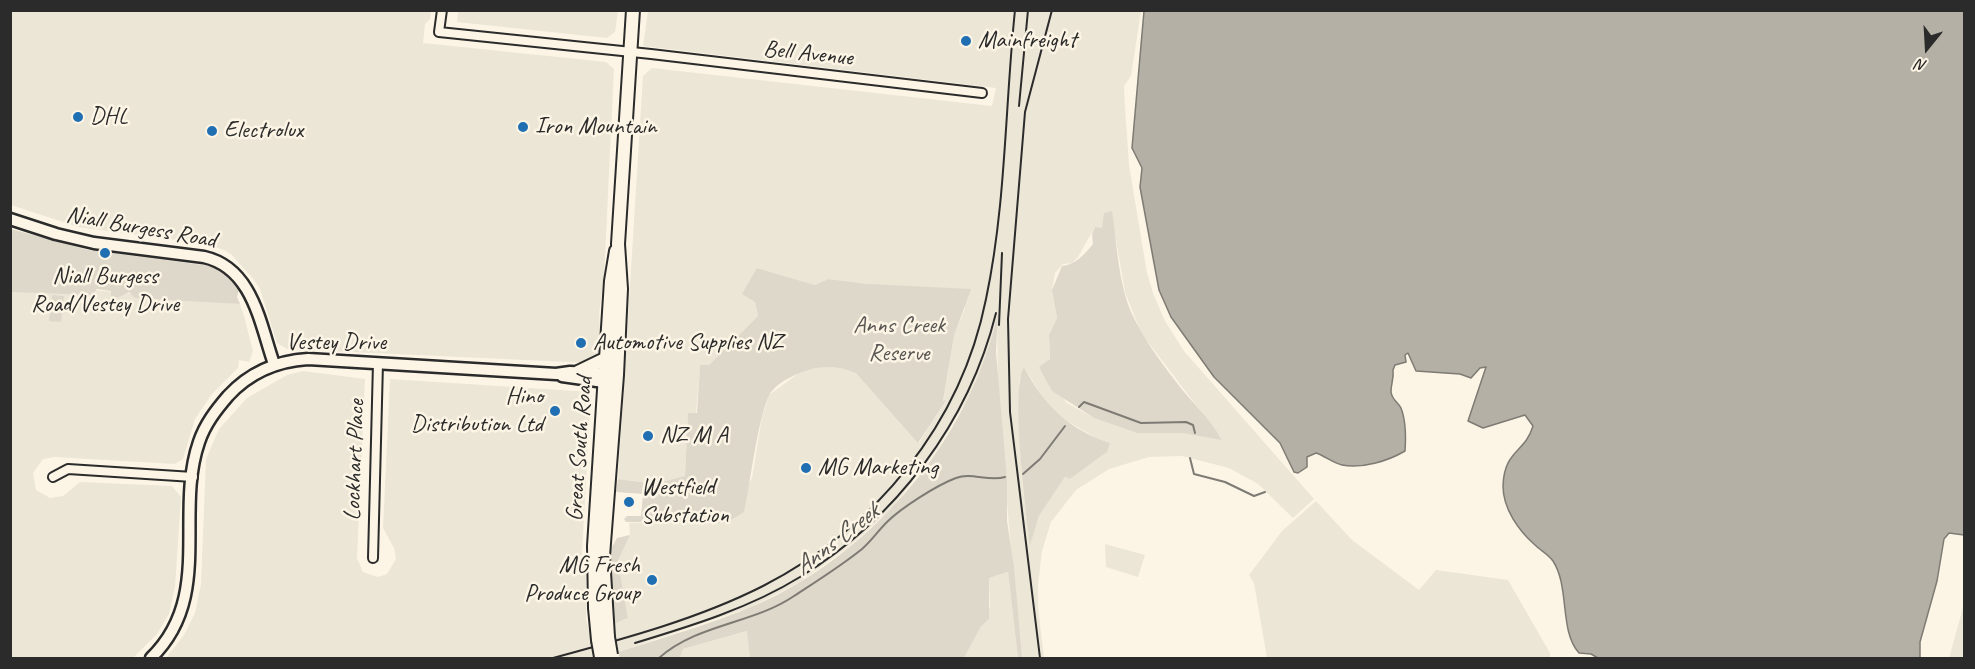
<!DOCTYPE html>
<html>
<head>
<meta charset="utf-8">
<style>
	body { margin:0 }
	#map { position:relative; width:1975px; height:669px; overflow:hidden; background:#fcf5e5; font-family:Caveat,sans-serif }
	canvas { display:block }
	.frame { position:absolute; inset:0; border:12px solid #2b2b2b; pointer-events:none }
	.north { position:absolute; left:1897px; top:18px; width:60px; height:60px; -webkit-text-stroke:4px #fcf5e5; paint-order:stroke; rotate:198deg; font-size:16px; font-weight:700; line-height:24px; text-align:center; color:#2b2b2b }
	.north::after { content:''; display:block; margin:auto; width:21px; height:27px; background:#2b2b2b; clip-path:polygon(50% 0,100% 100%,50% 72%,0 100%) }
</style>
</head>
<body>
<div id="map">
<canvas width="1975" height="669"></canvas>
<div class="frame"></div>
<div class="north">N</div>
</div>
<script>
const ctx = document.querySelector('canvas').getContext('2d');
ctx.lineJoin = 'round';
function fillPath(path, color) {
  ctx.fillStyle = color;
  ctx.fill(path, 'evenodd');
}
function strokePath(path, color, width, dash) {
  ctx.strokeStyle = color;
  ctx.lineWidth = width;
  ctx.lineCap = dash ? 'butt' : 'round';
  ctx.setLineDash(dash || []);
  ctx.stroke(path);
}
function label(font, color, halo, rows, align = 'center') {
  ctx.font = font + ' Caveat,sans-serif';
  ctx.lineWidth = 5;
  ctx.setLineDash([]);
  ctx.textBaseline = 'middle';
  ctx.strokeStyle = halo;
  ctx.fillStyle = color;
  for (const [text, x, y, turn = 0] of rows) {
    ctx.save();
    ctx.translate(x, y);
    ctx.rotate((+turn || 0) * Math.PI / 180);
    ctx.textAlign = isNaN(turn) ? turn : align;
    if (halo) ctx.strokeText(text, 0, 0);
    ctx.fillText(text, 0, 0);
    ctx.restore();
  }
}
const built = new Path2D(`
	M10 11H431L430 19 425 24 423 43 606 62 614 69 604 277 599 314 601 349 597 358 589 363 287 349 277 343 260 289 254 280 232 255 224 250 206 244 78 227 11 205Z
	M458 11V10L618 11 615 32 607 38 457 22Z
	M648 11H1141L1131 76 1124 86 1125 106 1129 165 1147 273 1153 293 1165 321 1184 351 1314 499 1293 518 1258 484 1229 468 1182 456 1149 457 1109 469 1076 490 1051 522 1042 551 1038 585V607L1044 658H1020L998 393 997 318 987 354 968 398 937 450 893 507 851 545 800 582 751 607 618 652 614 624 628 618 618 561 630 535 629 523H725L752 478 762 417 769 395 799 373 823 366 848 369 857 373 919 443 943 402 954 336 965 308 869 284 828 279 815 285 757 268 755 302 758 316 709 365 700 366 696 414H688L685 477 655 484 618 479 643 76 652 68 992 106 996 88 643 46ZM1095 227 1102 229 1116 240 1125 292 1141 333 1222 439 1182 433H1137L1094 418 1067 403 1039 367 1050 360 1049 335 1057 318 1052 290 1055 273 1063 264 1072 263 1078 257ZM1024 367 1046 403 1062 418 1098 439 1107 452 1070 479 1065 477 1039 516 1030 543 1022 482 1019 422V381Z
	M10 282 240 304 244 316 253 351 249 362 239 360 238 368 212 394 195 419 183 459 175 464 54 457 43 459 33 473 36 490 50 498 63 496 80 482 172 486 181 497 175 587 169 614 157 634 133 658H11Z
	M303 371 365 379 357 558 363 572 378 577 387 574 396 559 394 548 383 528 390 379 591 392 582 553 586 570V618L595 658H166L184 635 195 613 201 584 206 459 219 429 247 398 287 375Z
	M1316 501 1352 540 1419 590 1436 570 1508 580 1550 653V658H1267L1254 583 1249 575 1282 531Z
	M1105 544 1145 555 1138 577 1106 567Z
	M1008 572 1018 658H964L990 607 989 578Z
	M1964 604V658H1949Z
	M748 631 750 658H680L683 649Z`);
const green = new Path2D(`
	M1112 211C1117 244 1118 282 1132 314 1143 338 1160 361 1177 383 1191 402 1210 418 1222 440L1182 433H1137L1094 418 1052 391 1039 367 1050 359 1049 335 1057 318 1052 290 1062 266C1075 265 1085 254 1093 244L1092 234 1095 227 1102 228 1104 213Z
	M11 229 88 250 211 266 224 273 239 289 237 297 240 304 135 298 129 292 117 298 111 296V291L97 289 92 295 11 292Z
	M757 268 815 285 828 279 869 284 971 289 954 336 943 401 946 400 918 443 856 373C842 367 827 365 812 369 798 373 781 380 772 391 759 406 750 488 744 512L726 523 626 522 624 519 627 516H641L643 494 616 492 618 479 655 484 685 476 688 413H697L700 365H709L758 316 755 302 742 294Z
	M52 295 64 296 61 322 49 321Z
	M998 313 996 352 1007 480V521L1014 567 1022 658H1018L1008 572 989 578V619L981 626 964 658H750L747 631 683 649 680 658H620L618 652C671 635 727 620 777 595 885 539 971 432 998 313Z
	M1024 367C1043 404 1069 430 1110 443L1107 452 1070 479 1065 477 1039 516 1030 545C1026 514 1010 389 1024 367Z
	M630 535 618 561 628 618 614 624 609 564 610 550 617 538Z`);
const water = new Path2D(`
	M1144 11H1964V535L1949 533 1944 539 1937 581 1920 642V658H1598L1591 654 1579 653C1559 631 1570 587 1553 561 1549 555 1540 550 1535 545 1519 531 1503 509 1503 486 1504 450 1525 453 1533 426L1525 415 1483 428 1468 421 1486 367 1480 368 1471 378 1460 374 1416 371 1408 353 1405 355 1406 362 1395 365 1393 370C1394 379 1391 383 1391 392 1392 400 1398 402 1401 408 1406 421 1406 437 1405 451 1388 461 1362 469 1342 465 1333 463 1325 456 1316 453L1307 457V467L1298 473 1294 472 1280 443 1214 377 1171 317 1159 290 1140 187 1142 168 1132 148Z`);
const stream = new Path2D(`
	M1079 407 1084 402 1141 423 1186 422 1193 425 1195 433
	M1190 458 1194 474 1225 482 1254 496 1265 492
	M1023 474 1040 459 1065 426
	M659 658C697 624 753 624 794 596 817 581 841 566 862 549 871 541 878 531 887 522 901 508 937 485 956 478 971 472 989 482 1005 477`);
const street = new Path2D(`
	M442 10 439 32 651 54 982 93
	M53 477 68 469 193 477
	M373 558 378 363`);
const secondary = new Path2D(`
	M10 219 56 234 94 243 204 257C253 268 260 324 274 364
	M562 376 611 383
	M151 658C214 597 174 514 199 442 205 424 216 410 228 396 250 372 276 361 308 359L556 374 570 372 612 374`);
const primary = new Path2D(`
	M578 372 607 358
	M608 637 603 556 617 375 621 289 618 244 633 10
	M598 640 595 608 594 546 611 281 616 251`);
const rail = new Path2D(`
	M1019 106 1028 10
	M999 325 1002 253
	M635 643C691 626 750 608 800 577 896 519 969 422 996 313
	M553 658C623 639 698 619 763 586 876 528 961 424 986 299 1006 205 1005 106 1015 10
	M1040 658 1010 412 1008 319 1025 112 1052 10`);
const primaryBridge = new Path2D(`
	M608 637 611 655
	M598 640 601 657`);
const markers = [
	[966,41,6,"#1f6fb2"],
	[78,117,6,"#1f6fb2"],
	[523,127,6,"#1f6fb2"],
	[212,131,6,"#1f6fb2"],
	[105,253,6,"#1f6fb2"],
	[581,343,6,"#1f6fb2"],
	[555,411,6,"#1f6fb2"],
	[648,436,6,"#1f6fb2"],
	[806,468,6,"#1f6fb2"],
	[629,502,6,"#1f6fb2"],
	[652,580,6,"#1f6fb2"]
];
const poiNames = [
	["Mainfreight",978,41],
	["DHL",90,117],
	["Iron Mountain",535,127],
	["Electrolux",224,131],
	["Niall Burgess",105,277,"center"],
	["Road/Vestey Drive",105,305,"center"],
	["Automotive Supplies NZ",593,343],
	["Hino",543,397,"right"],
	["Distribution Ltd",543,425,"right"],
	["NZ M A",660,436],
	["MG Marketing",818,468],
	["Westfield",641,488],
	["Substation",641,516],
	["MG Fresh",640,566,"right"],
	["Produce Group",640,594,"right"]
];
const streetNames = [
	["Bell Avenue",808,54,6],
	["Niall Burgess Road",141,228,10],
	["Vestey Drive",336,343],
	["Great South Road",580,449,-86],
	["Lockhart Place",355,460,-88]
];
const parkNames = [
	["Anns Creek",899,326],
	["Reserve",899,354]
];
const waterNames = [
	["Anns Creek",837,540,-38]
];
fillPath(built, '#ece6d7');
fillPath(green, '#ded8ca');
fillPath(water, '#b4b0a5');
strokePath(water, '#7d7b74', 1.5);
strokePath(stream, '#7d7b74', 2);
strokePath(street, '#2b2b2b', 12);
strokePath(secondary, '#2b2b2b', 15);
strokePath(primary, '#2b2b2b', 16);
strokePath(street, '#fcf5e5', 8);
strokePath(secondary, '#fcf5e5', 10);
strokePath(primary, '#fcf5e5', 12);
strokePath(rail, '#2b2b2b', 2);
strokePath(primaryBridge, '#2b2b2b', 16, []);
strokePath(primaryBridge, '#fcf5e5', 12);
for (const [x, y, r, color] of markers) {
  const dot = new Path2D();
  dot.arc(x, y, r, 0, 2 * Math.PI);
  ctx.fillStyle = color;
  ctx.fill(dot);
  strokePath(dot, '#fcf5e5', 2);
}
label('24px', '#2b2b2b', '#fcf5e5', poiNames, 'left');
label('24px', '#2b2b2b', '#fcf5e5', streetNames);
label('24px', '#585653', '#fcf5e5', parkNames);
label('italic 26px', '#545350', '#fcf5e5', waterNames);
</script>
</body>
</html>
